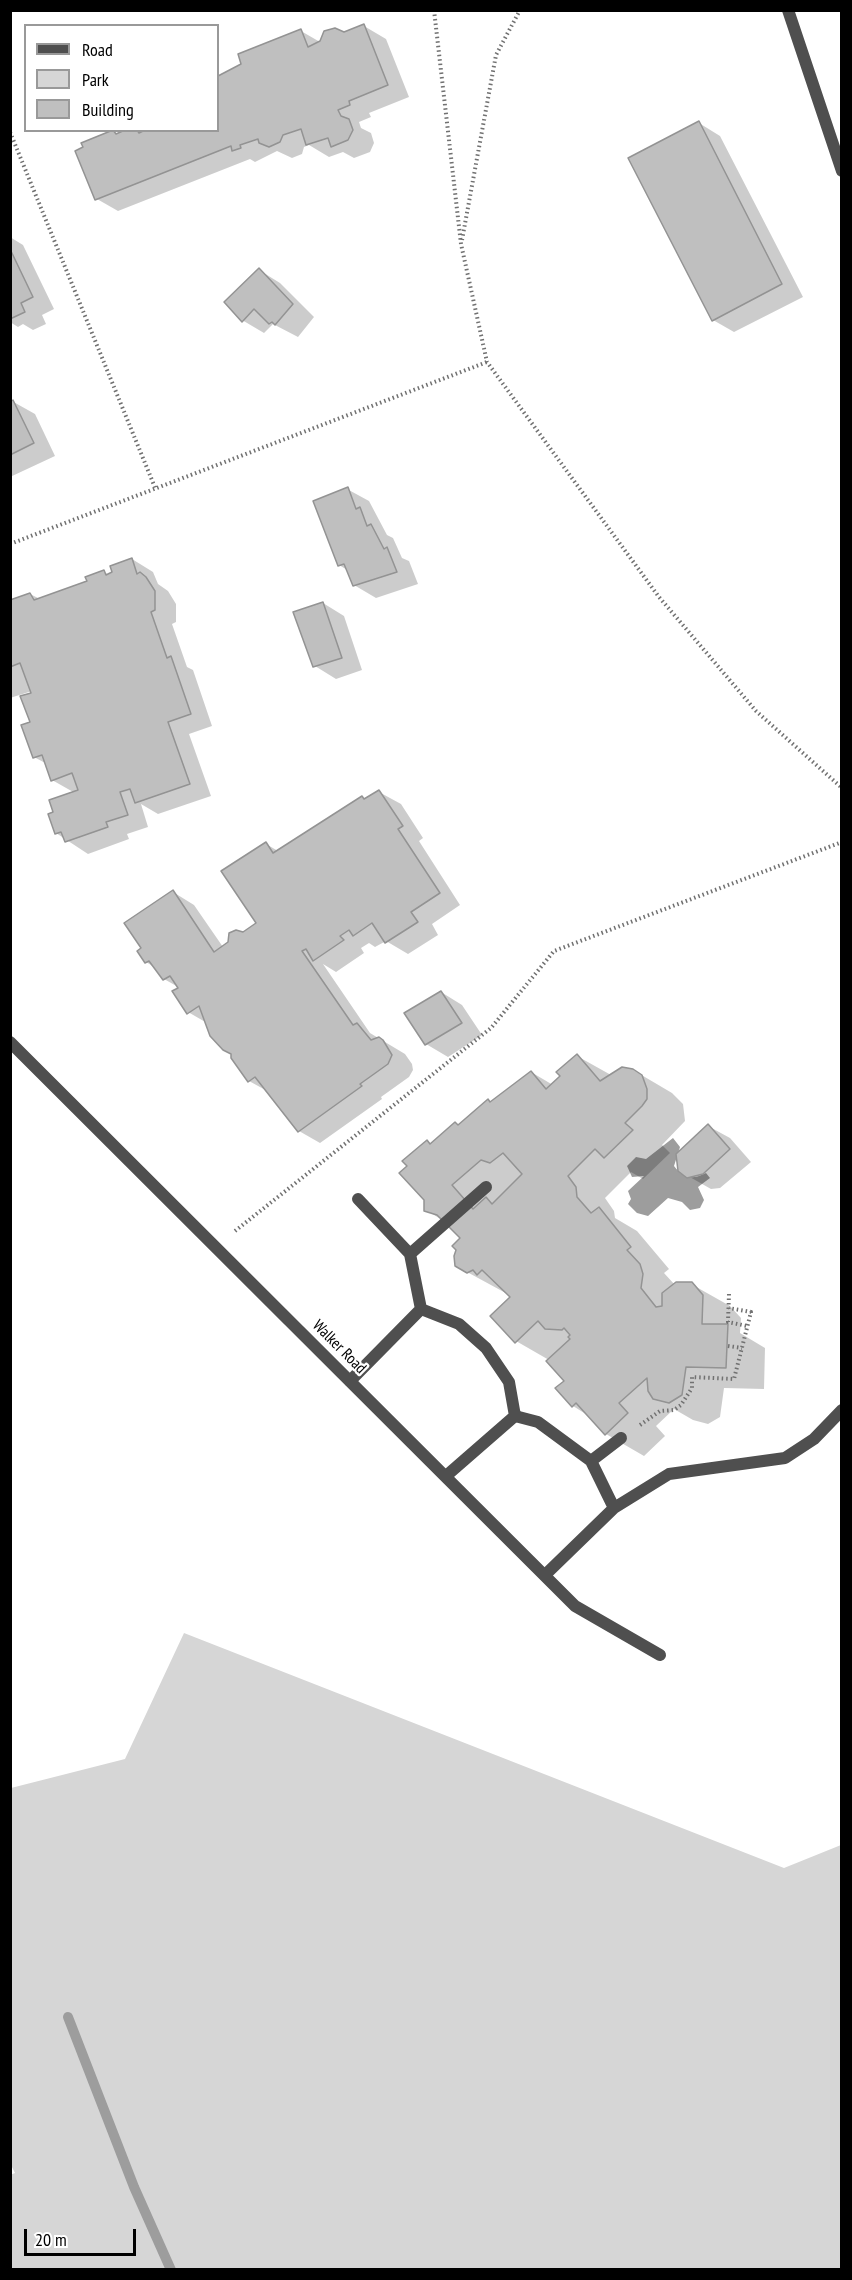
<!DOCTYPE html>
<html>
<head>
<meta charset="utf-8">
<style>
	body { margin:0 }
	#map { position:relative; width:852px; height:2280px; overflow:hidden; background:#fff; font-family:"PT Sans Narrow",sans-serif }
	canvas { display:block }
	.frame { position:absolute; inset:0; border:12px solid #000; pointer-events:none }
	.legend { position:absolute; left:24px; top:24px; width:195px; height:108px; box-sizing:border-box; background:#fff; border:2px solid #999; margin:0; padding:8px 10px; list-style:none; font-size:18px; color:#000 }
	.legend li { display:flex; align-items:center; gap:12px; height:30px }
	.legend b { width:30px; border:2px solid #999 }
	.scale { position:absolute; left:24px; top:2229px; width:112px; height:27px; box-sizing:border-box; border:3px solid #000; border-top:0; padding-left:8px; font-size:18px; line-height:21px; white-space:nowrap; color:#000; -webkit-text-stroke:4px #fff; paint-order:stroke }
</style>
</head>
<body>
<div id="map">
<canvas width="852" height="2280"></canvas>
<div class="frame"></div>
<ul class="legend">
<li><b style="height:8px;background:#4f4f4f"></b>Road</li>
<li><b style="height:16px;background:#d6d6d6"></b>Park</li>
<li><b style="height:16px;background:#bfbfbf"></b>Building</li>
</ul>
<div class="scale">20 m</div>
</div>
<script>
const ctx = document.querySelector('canvas').getContext('2d');
ctx.lineJoin = 'round';
function fillPath(path, color) {
  ctx.fillStyle = color;
  ctx.fill(path, 'evenodd');
}
function strokePath(path, color, width, dash) {
  ctx.strokeStyle = color;
  ctx.lineWidth = width;
  ctx.lineCap = dash ? 'butt' : 'round';
  ctx.setLineDash(dash || []);
  ctx.stroke(path);
}
function label(font, color, halo, rows, align = 'center') {
  ctx.font = font + ' "PT Sans Narrow",sans-serif';
  ctx.lineWidth = 4.5;
  ctx.setLineDash([]);
  ctx.textBaseline = 'middle';
  ctx.strokeStyle = halo;
  ctx.fillStyle = color;
  for (const [text, x, y, turn = 0] of rows) {
    ctx.save();
    ctx.translate(x, y);
    ctx.rotate((+turn || 0) * Math.PI / 180);
    ctx.textAlign = isNaN(turn) ? turn : align;
    if (halo) ctx.strokeText(text, 0, 0);
    ctx.fillText(text, 0, 0);
    ctx.restore();
  }
}
const green = new Path2D(`
	M184 1633 784 1868 841 1845V2269H11L10 2175 15 2173 10 2163 11 1788 125 1759Z`);
const water = new Path2D(`
	M673 1138 680 1147 674 1166C684 1179 692 1180 706 1173L710 1178 698 1187 704 1200 700 1208 690 1210 682 1202 668 1198 648 1216 637 1213 628 1204 631 1199 628 1191 644 1176 632 1177 627 1166 636 1157 646 1159Z`);
const shadow = new Path2D(`
	M364 26 386 39 409 97 369 113 371 117 359 122 361 128 371 133 374 143 370 152 354 158 343 152 329 157 309 145 304 147 302 154 292 158 277 151 255 162 250 159 118 211 97 199 114 132 119 134 129 130H218V77L301 31 320 42Z
	M699 123 720 136 803 297 734 332 713 320Z
	M10 237 23 245 54 309 42 315 46 324 33 330 23 324 18 327 10 322Z
	M259 270 280 283 314 317 298 337 273 324 264 333 242 320Z
	M10 400 35 414 55 456 10 477Z
	M347 489 369 501 387 535 393 538 402 558 409 561 418 584 376 598 354 585 349 571 339 565Z
	M132 559 153 572 158 584 168 591 176 604V622L172 624 187 667 193 670 212 726 189 734 211 796 158 814 141 804 148 827 127 834 129 839 88 854 56 833 55 812 75 793 52 780 47 764 34 757 32 691 10 698V602L30 594 40 599 89 581 104 572 109 575Z
	M323 603 344 616 362 670 336 679 315 666Z
	M379 792 401 804 423 838 419 841 460 905 432 924 438 935 408 954 386 941 375 947 369 943 361 948 364 953 336 972 323 964 370 1033 405 1054 412 1064 413 1070 409 1077 381 1097 382 1099 320 1143 299 1131 269 1092 249 1081 233 1054 207 1023 188 1012 180 988 164 979 156 968 146 962 143 949 173 892 194 905 223 947 258 924 266 844 278 851Z
	M441 992 462 1005 482 1035 448 1057 426 1044Z
	M577 1056 611 1075 633 1070 672 1093 683 1104 685 1121 662 1145 670 1153 643 1179 631 1172 605 1198 614 1211 615 1218 637 1231 669 1269 664 1273 675 1285 691 1284 730 1306 741 1318 740 1333 765 1348 764 1389 724 1388 720 1417 708 1424 693 1420 674 1409 656 1426 665 1436 644 1456 606 1434 589 1416 573 1406 566 1381 549 1360 516 1341 513 1297 467 1272 462 1238 447 1223 426 1210V1200L409 1167 427 1141 432 1144 459 1126 488 1101 492 1103 531 1072 553 1085Z
	M708 1126 730 1138 751 1162 720 1188 711 1189 688 1176Z`);
const stream = new Path2D(`
	M68 2017 134 2187 171 2270`);
const building = new Path2D(`
	M364 24 388 85 349 101 350 105 338 110 341 116 349 119 353 130 348 140 331 147 328 138 306 145 301 129 283 135 280 142 269 147 259 143 258 139 240 145 241 148 232 151 231 146 95 200 75 151 83 147 81 143 113 130 116 134 125 130H137L139 133 145 130H218V76L241 64 238 54 301 29 308 47 320 41 324 31 335 28 344 32Z
	M699 121 782 284 712 321 628 158Z
	M10 249 33 297 21 303 25 312 10 319Z
	M259 268 293 304 275 325 272 322 269 324 254 309 242 322 224 302Z
	M13 400 34 443 10 455V402Z
	M348 487 356 509 360 507 367 526 371 524 384 549 387 547 397 572 353 586 344 564 338 566 313 501Z
	M132 558 137 574 140 572 146 577 155 591V610L151 612 167 658 171 656 191 714 168 722 190 784 135 803 130 789 120 792 128 815 106 822 108 827 65 842 61 832 55 834 48 814 53 812 49 800 78 790 72 773 51 781 42 755 33 758 21 725 30 722 20 696 31 693 20 663 10 667V600L30 593 34 600 87 581 85 577 104 570 106 575 112 572 110 566Z
	M323 602 342 658 313 667 293 612Z
	M379 790 403 826 398 829 440 893 411 912 418 922 385 943 372 923 353 936 349 930 340 936 344 940 313 961 306 949 302 951 353 1025 357 1023 371 1040 379 1037 383 1040 392 1055 388 1064 360 1084 362 1086 298 1132 255 1077 248 1082 231 1058V1054L223 1050 210 1036 199 1006 187 1014 172 991 178 988 170 976 163 980 149 961 145 963 137 951 141 948 124 923 173 890 214 952 228 942 229 933 236 930 243 932 256 923 221 871 266 842 273 853 362 796 364 799Z
	M441 991 462 1023 425 1045 404 1013Z
	M577 1054 600 1081 622 1067 633 1069 642 1075 647 1089V1099L642 1106 625 1123 633 1130 604 1158 595 1149 568 1176 576 1187 577 1197 591 1213 599 1207 631 1247 627 1250 640 1264 643 1274 641 1288 656 1307 662 1306V1293L676 1282H692L703 1295 702 1324H728L726 1368 686 1367 682 1395 669 1403 653 1399 648 1391 647 1378 619 1403 628 1413 605 1435 576 1403 572 1407 555 1388 564 1381 546 1361 570 1339 568 1337 570 1335 564 1328 562 1330 545 1329 538 1321 515 1343 490 1316 510 1297 482 1270 477 1275 473 1270 467 1273 455 1266 454 1256 456 1250 452 1246 460 1238 437 1215 424 1211V1200L399 1173 407 1166 402 1161 427 1140 430 1144 455 1122 458 1125 488 1099 490 1102 531 1071 546 1089 560 1076 556 1072ZM503 1153 522 1174 492 1204 486 1197 473 1209 452 1185 481 1160 490 1163Z
	M708 1124 730 1149 703 1174 687 1178 678 1171 676 1154Z`);
const path = new Path2D(`
	M434 10 461 244 487 362 659 597 756 711 842 788
	M10 132 156 490
	M462 240 496 55 520 10
	M10 544 487 362
	M235 1231 491 1028 554 951 842 842
	M729 1294 728 1322 747 1326
	M728 1346 742 1348
	M640 1425 660 1411 674 1410 681 1405 692 1388V1377L734 1379 751 1312 729 1308`);
const lane = new Path2D(`
	M358 1199 410 1254 421 1309 459 1324 486 1348 509 1382 515 1416 538 1422 591 1461 614 1508
	M410 1254 486 1187
	M350 1381 421 1309
	M591 1461 621 1438
	M446 1476 516 1415
	M545 1575 614 1508 669 1474 785 1458 814 1439 842 1410`);
const street = new Path2D(`
	M788 10 842 171
	M10 1042 575 1606 660 1655`);
const streetNames = [
	["Walker Road",339,1347,45]
];
fillPath(green, '#d6d6d6');
fillPath(water, '#9d9d9d');
fillPath(shadow, '#0003');
strokePath(stream, '#9d9d9d', 10);
fillPath(building, '#bfbfbf');
strokePath(building, '#939393', 1.5);
strokePath(path, '#717171', 4, [1.5, 3]);
strokePath(lane, '#4f4f4f', 12);
strokePath(street, '#4f4f4f', 12);
label('16px', '#000', '#fff', streetNames);
</script>
</body>
</html>
